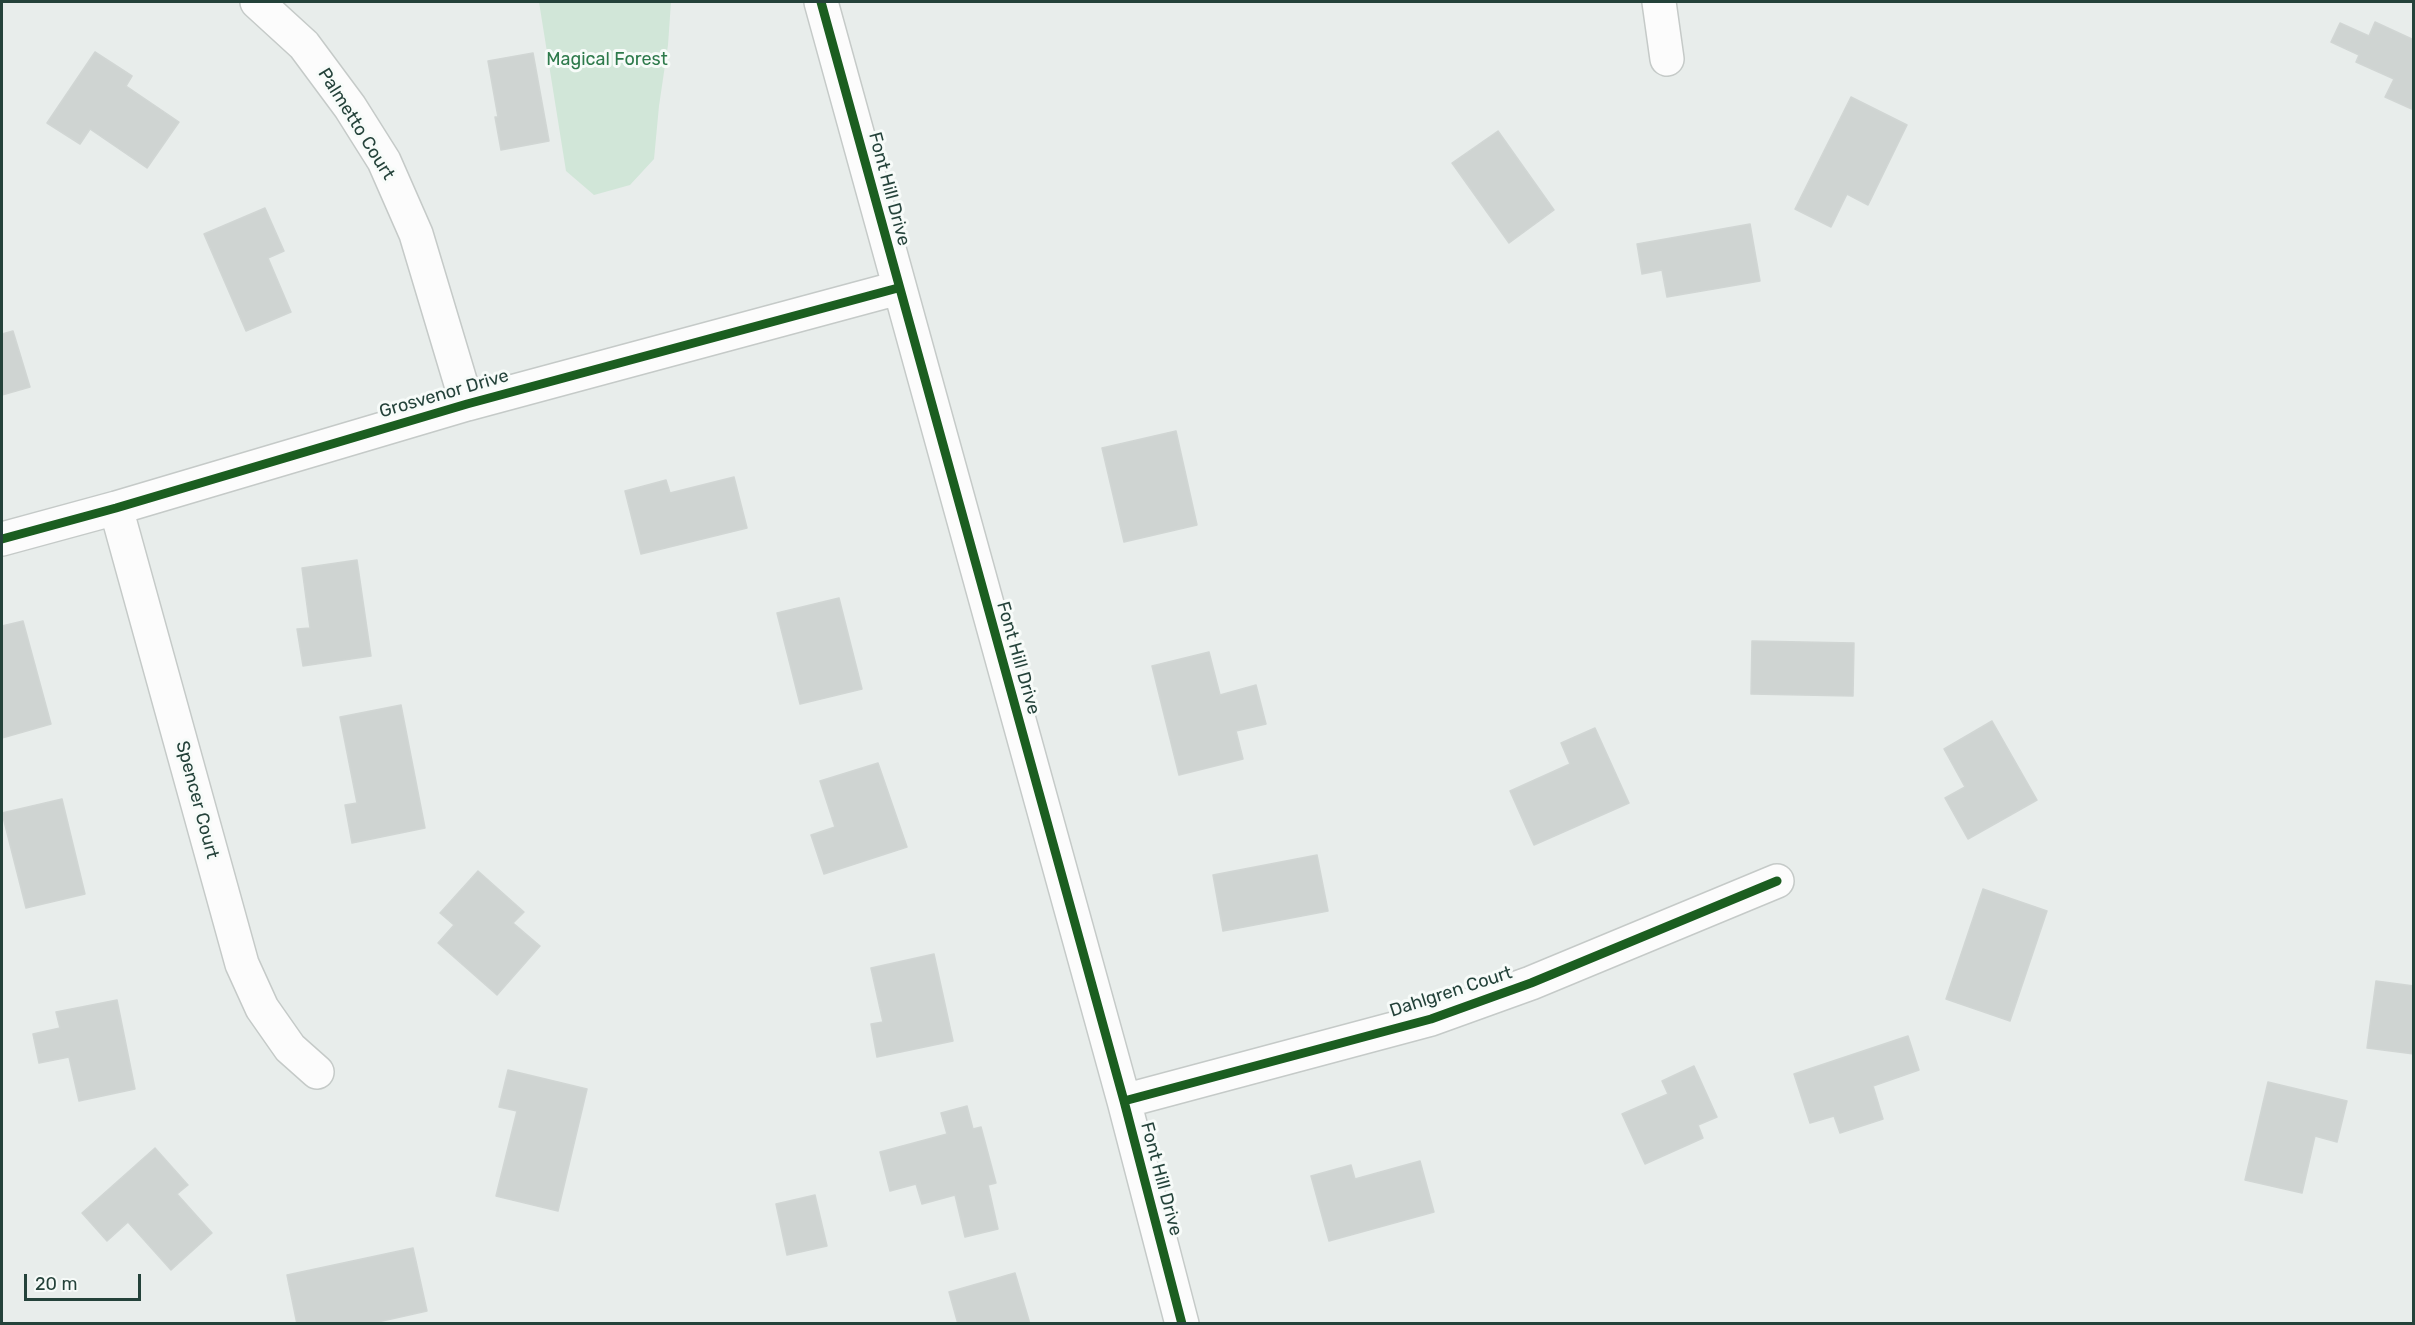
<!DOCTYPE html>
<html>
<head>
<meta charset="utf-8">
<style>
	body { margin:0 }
	#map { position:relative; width:2415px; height:1325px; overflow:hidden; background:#e8edeb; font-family:Rubik,sans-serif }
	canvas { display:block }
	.frame { position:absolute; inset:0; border:3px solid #24423a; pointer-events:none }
	.scale { position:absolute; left:24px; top:1274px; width:117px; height:27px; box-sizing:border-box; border:3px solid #24423a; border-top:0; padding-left:8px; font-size:18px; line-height:21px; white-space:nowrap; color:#24423a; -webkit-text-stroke:4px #f7fbf9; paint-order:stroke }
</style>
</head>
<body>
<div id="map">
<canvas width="2415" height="1325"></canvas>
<div class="frame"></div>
<div class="scale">20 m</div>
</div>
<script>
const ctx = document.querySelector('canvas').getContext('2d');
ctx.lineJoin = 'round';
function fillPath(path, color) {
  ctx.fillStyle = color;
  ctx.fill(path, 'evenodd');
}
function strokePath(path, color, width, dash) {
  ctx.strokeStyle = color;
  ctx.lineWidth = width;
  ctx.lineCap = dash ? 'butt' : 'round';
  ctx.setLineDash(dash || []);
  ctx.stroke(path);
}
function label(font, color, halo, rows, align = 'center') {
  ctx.font = font + ' Rubik,sans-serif';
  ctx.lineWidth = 6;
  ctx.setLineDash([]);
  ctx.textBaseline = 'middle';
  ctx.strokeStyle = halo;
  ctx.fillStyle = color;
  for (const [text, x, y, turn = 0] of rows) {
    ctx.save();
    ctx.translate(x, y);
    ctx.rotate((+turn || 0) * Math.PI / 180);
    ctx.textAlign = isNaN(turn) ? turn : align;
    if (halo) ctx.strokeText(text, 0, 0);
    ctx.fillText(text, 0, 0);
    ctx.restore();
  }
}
const green = new Path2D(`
	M539 2H671L668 45 659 106 654 159 630 185 594 195 566 171Z`);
const building = new Path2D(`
	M2375 22 2414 40V110L2385 97 2394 79 2356 62 2359 55 2331 42 2340 23 2369 36Z
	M95 52 132 76 126 86 179 122 147 168 90 129 80 144 47 123Z
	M533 53 549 141 501 150 495 117H498L488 61Z
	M1851 97 1907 125 1868 205 1847 194 1831 227 1795 209Z
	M1498 131 1554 210 1509 243 1452 163Z
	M265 208 284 251 268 258 291 312 246 331 204 234Z
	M1750 224 1760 281 1667 297 1662 270 1642 274 1637 244Z
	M13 331 30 387 2 395V334Z
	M1176 431 1197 525 1124 542 1102 448Z
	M734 477 747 528 641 554 625 491 666 480 670 493Z
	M357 560 371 656 303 666 297 629 310 628 302 568Z
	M839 598 862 689 800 704 777 613Z
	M23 621 51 724 2 738V626Z
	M1752 641 1854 643 1853 696 1751 694Z
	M1209 652 1220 695 1256 685 1266 724 1236 731 1243 759 1179 775 1152 666Z
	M401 705 425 828 352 843 345 805 357 803 340 717Z
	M1992 721 2037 800 1968 839 1945 798 1965 787 1944 749Z
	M1595 728 1629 803 1534 845 1510 791 1570 764 1561 743Z
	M878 763 907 847 824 874 811 835 835 827 820 781Z
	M62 799 85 894 26 908 2 813Z
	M1317 855 1328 911 1223 931 1213 875Z
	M478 871 524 912 513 923 540 946 497 995 438 943 454 925 440 913Z
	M1983 889 2047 911 2010 1021 1946 999Z
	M934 954 953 1041 877 1057 871 1024 883 1022 871 968Z
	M2376 981 2414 986V1054L2367 1048Z
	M117 1000 135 1089 79 1101 69 1057 39 1063 33 1034 60 1028 56 1012Z
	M1908 1036 1919 1070 1873 1086 1883 1119 1840 1133 1834 1116 1810 1123 1794 1074Z
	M1694 1066 1717 1117 1698 1125 1703 1138 1645 1164 1622 1114 1668 1094 1662 1081Z
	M508 1070 587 1089 558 1211 496 1196 517 1111 499 1107Z
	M2268 1082 2347 1101 2337 1142 2315 1136 2302 1193 2245 1180Z
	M967 1106 973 1129 981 1127 996 1183 988 1185 998 1229 965 1237 955 1195 922 1204 916 1184 890 1191 880 1152 947 1134 941 1113Z
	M155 1148 188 1185 177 1194 212 1233 171 1270 128 1222 107 1241 82 1213Z
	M1420 1161 1434 1212 1329 1241 1311 1176 1351 1165 1355 1179Z
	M815 1195 827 1246 787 1255 776 1204Z
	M413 1248 427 1311 369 1324H297L287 1275Z
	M1015 1273 1030 1324H958L949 1292Z`);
const street = new Path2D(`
	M257 2 304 45 350 107 384 161 416 234 467 404
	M821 2 1124 1101 1182 1324
	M1659 2 1667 59
	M116 508 242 964 262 1008 290 1048 317 1072
	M2 539 116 508 467 404 898 288
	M1124 1101 1431 1019 1531 983 1777 881`);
const cycleway = new Path2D(`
	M821 2 1124 1101 1182 1324
	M2 539 116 508 467 404 898 288
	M1124 1101 1431 1019 1531 983 1777 881`);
const parkNames = [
	["Magical Forest",607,60]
];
const streetNames = [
	["Palmetto Court",356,124,58],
	["Font Hill Drive",889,189,75],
	["Grosvenor Drive",444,394,-16],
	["Font Hill Drive",1018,658,74],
	["Spencer Court",197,800,75],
	["Dahlgren Court",1451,992,-18],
	["Font Hill Drive",1161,1179,75]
];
fillPath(green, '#d1e6d8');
fillPath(building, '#cfd4d2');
strokePath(building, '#d1d6d4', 1.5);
strokePath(street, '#c5cac8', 36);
strokePath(street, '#fcfcfc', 33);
strokePath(cycleway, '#1b5e20', 9);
label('18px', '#2d7a4b', '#f7fbf9', parkNames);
label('18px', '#24423a', '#f7fbf9', streetNames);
</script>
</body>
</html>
